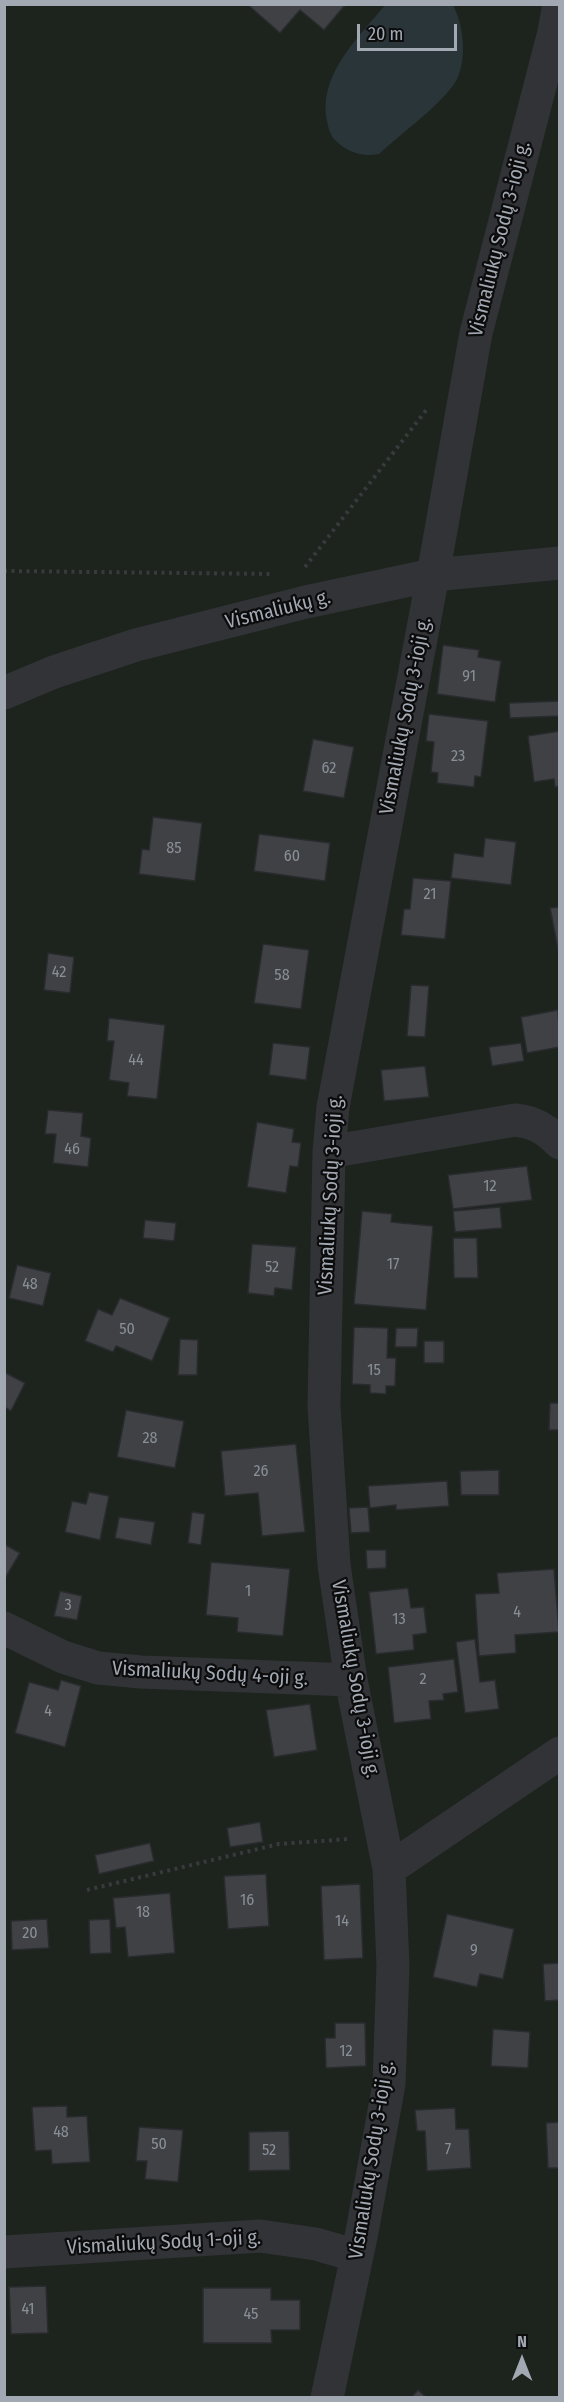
<!DOCTYPE html>
<html>
<head>
<meta charset="utf-8">
<style>
	body { margin:0 }
	#map { position:relative; width:564px; height:2402px; overflow:hidden; background:#101112; font-family:"Fira Sans Condensed",sans-serif }
	canvas { display:block }
	.frame { position:absolute; inset:0; border:6px solid #a2a9b2; pointer-events:none }
	.north { position:absolute; left:492px; top:2330px; width:60px; height:60px; -webkit-text-stroke:4px #0c0c0d; paint-order:stroke; rotate:0deg; font-size:16px; font-weight:700; line-height:24px; text-align:center; color:#a2a9b2 }
	.north::after { content:''; display:block; margin:auto; width:21px; height:27px; background:#a2a9b2; clip-path:polygon(50% 0,100% 100%,50% 72%,0 100%) }
	.scale { position:absolute; left:357px; top:24px; width:100px; height:27px; box-sizing:border-box; border:3px solid #a2a9b2; border-top:0; padding-left:8px; font-size:18px; line-height:21px; white-space:nowrap; color:#a2a9b2; -webkit-text-stroke:4px #0c0c0d; paint-order:stroke }
</style>
</head>
<body>
<div id="map">
<canvas width="564" height="2402"></canvas>
<div class="frame"></div>
<div class="north">N</div>
<div class="scale">20 m</div>
</div>
<script>
const ctx = document.querySelector('canvas').getContext('2d');
ctx.lineJoin = 'round';
function fillPath(path, color) {
  ctx.fillStyle = color;
  ctx.fill(path, 'evenodd');
}
function strokePath(path, color, width, dash) {
  ctx.strokeStyle = color;
  ctx.lineWidth = width;
  ctx.lineCap = dash ? 'butt' : 'round';
  ctx.setLineDash(dash || []);
  ctx.stroke(path);
}
function label(font, color, halo, rows, align = 'center') {
  ctx.font = font + ' "Fira Sans Condensed",sans-serif';
  ctx.lineWidth = 4.5;
  ctx.setLineDash([]);
  ctx.textBaseline = 'middle';
  ctx.strokeStyle = halo;
  ctx.fillStyle = color;
  for (const [text, x, y, turn = 0] of rows) {
    ctx.save();
    ctx.translate(x, y);
    ctx.rotate((+turn || 0) * Math.PI / 180);
    ctx.textAlign = isNaN(turn) ? turn : align;
    if (halo) ctx.strokeText(text, 0, 0);
    ctx.fillText(text, 0, 0);
    ctx.restore();
  }
}
const green = new Path2D(`
	M5 5H559V2397L5 2398Z`);
const water = new Path2D(`
	M386 4 453 5C463 24 467 55 458 77 448 100 399 135 379 154 362 157 349 153 336 141 329 135 328 125 326 116 321 71 360 36 386 4Z`);
const building = new Path2D(`
	M247 4H346L324 30 300 10 280 33Z
	M443 645 479 650 478 657 501 661 495 702 437 694Z
	M560 701V716L510 718 509 703Z
	M429 714 488 721 481 777 475 776 474 787 437 783 438 773 431 772 434 742 426 741Z
	M560 731V786L555 787 554 779 534 782 528 736Z
	M313 739 354 747 344 798 303 791Z
	M153 817 202 823 195 881 139 874 142 849 149 850Z
	M259 834 330 843 325 881 254 871Z
	M485 838 516 842 511 885 451 878 454 853 483 857Z
	M413 878 451 881 445 939 401 935 404 909H410Z
	M560 907V959L550 908Z
	M263 944 309 950 301 1009 254 1003Z
	M48 953 74 957 70 993 44 990Z
	M411 985 429 986 425 1037 407 1036Z
	M558 1010 560 1047 527 1053 521 1017Z
	M109 1018 165 1025 157 1099 127 1096 129 1083 109 1080 114 1041H107Z
	M273 1043 310 1047 306 1080 269 1075Z
	M521 1043 524 1061 492 1066 489 1047Z
	M425 1066 429 1097 384 1101 381 1070Z
	M48 1110 83 1113 81 1136 91 1138 88 1167 53 1163 56 1134H45Z
	M257 1122 294 1129 292 1142 301 1143 298 1167 290 1166 286 1193 247 1187Z
	M527 1166 532 1200 453 1209 448 1175Z
	M500 1207 502 1228 455 1232 453 1211Z
	M362 1211 392 1214 391 1222 433 1226 426 1310 354 1304Z
	M145 1220 176 1223 174 1241 143 1238Z
	M453 1238H477L478 1278H454Z
	M252 1244 296 1247 292 1290 275 1288 274 1296 248 1293Z
	M17 1265 51 1273 43 1306 9 1298Z
	M120 1298 170 1318 152 1361 116 1346 113 1352 85 1341 98 1309 112 1315Z
	M354 1327 388 1328 387 1358H396L395 1386H386V1394L370 1393V1385L352 1384Z
	M396 1328H418L417 1347H395Z
	M180 1339 198 1340 197 1375H178Z
	M424 1341H444V1363H424Z
	M4 1372 25 1383 11 1411 4 1407Z
	M550 1403H560V1430H549Z
	M126 1410 184 1421 175 1468 117 1457Z
	M296 1444 305 1532 262 1536 258 1493 225 1496 221 1451Z
	M499 1470V1495H461L460 1471Z
	M447 1481 449 1506 396 1510V1505L370 1508 368 1486Z
	M89 1492 109 1496 100 1540 65 1532 72 1501 86 1504Z
	M368 1507 370 1532 351 1533 349 1508Z
	M192 1512 205 1514 201 1545 188 1543Z
	M119 1517 155 1522 151 1545 115 1538Z
	M4 1544 20 1553 4 1580Z
	M366 1550H386V1568L367 1569Z
	M211 1562 290 1569 283 1636 237 1632 238 1618 206 1615Z
	M554 1569 559 1632 515 1635 516 1653 479 1656 475 1594 499 1593 497 1573Z
	M408 1588 411 1608 424 1607 427 1633 413 1635 414 1650 376 1654 369 1592Z
	M60 1591 82 1596 77 1620 54 1616Z
	M475 1639 480 1682 495 1680 499 1709 465 1713 456 1642Z
	M454 1659 458 1692 443 1694 444 1700 429 1701 431 1719 394 1723 388 1667Z
	M61 1680 81 1686 65 1747 15 1733 29 1682 58 1690Z
	M310 1704 317 1750 274 1757 266 1710Z
	M260 1822 263 1842 230 1847 227 1828Z
	M150 1843 154 1861 99 1874 95 1855Z
	M266 1874 269 1926 228 1929 224 1876Z
	M360 1884 363 1958 324 1960 321 1886Z
	M170 1893 175 1953 128 1957 125 1927 116 1928 113 1898Z
	M447 1914 514 1929 503 1979 480 1974 477 1987 433 1977Z
	M47 1919 49 1948 12 1950 11 1921Z
	M110 1919 111 1953 90 1954 89 1920Z
	M560 1963V2000L545 2001 543 1964Z
	M335 2023H365L366 2066 326 2068 325 2038H335Z
	M493 2029 530 2032 528 2068 491 2066Z
	M67 2106V2117L87 2116 90 2162 52 2164 51 2150 35 2151 32 2107Z
	M455 2108 456 2129H469L471 2168 427 2171 425 2131H417L415 2110Z
	M560 2122V2168H548L546 2123Z
	M139 2127 183 2130 178 2182 145 2179 147 2161H136Z
	M289 2131 290 2170 249 2171V2132Z
	M46 2286 48 2333 11 2334 9 2287Z
	M203 2288H271V2300H300V2330H271L272 2343H203Z
	M418 2390 427 2398H411Z`);
const path = new Path2D(`
	M305 567 427 409
	M4 571 271 574
	M87 1890 279 1844 348 1839`);
const minor = new Path2D(`
	M4 693 54 672 136 645 306 602 433 575 560 563
	M329 1152 515 1120C534 1122 546 1129 560 1143
	M4 1628 63 1657 98 1668 141 1672 351 1680
	M389 1869 560 1753
	M4 2252 260 2236 316 2244 357 2256
	M327 2398 362 2232 389 2084 393 1966 389 1869 351 1680 334 1565 324 1406 329 1152 333 1107 433 575 476 333 554 32 559 4`);
const numberNames = [
	["91",469,677],
	["23",458,757],
	["62",329,769],
	["85",174,849],
	["60",292,857],
	["21",430,895],
	["42",59,973],
	["58",282,976],
	["44",136,1061],
	["46",72,1150],
	["12",490,1187],
	["17",393,1265],
	["52",272,1268],
	["48",30,1285],
	["50",127,1330],
	["15",374,1371],
	["28",150,1439],
	["26",261,1472],
	["1",248,1592],
	["3",68,1606],
	["4",517,1613],
	["13",399,1620],
	["2",423,1680],
	["4",48,1712],
	["16",247,1901],
	["18",143,1913],
	["14",342,1922],
	["20",30,1934],
	["9",474,1951],
	["12",346,2052],
	["48",61,2133],
	["50",159,2145],
	["7",448,2150],
	["52",269,2151],
	["41",28,2310],
	["45",251,2315]
];
const streetNames = [
	["Vismaliukų Sodų 3-ioji g.",500,239,-76],
	["Vismaliukų g.",278,610,-14],
	["Vismaliukų Sodų 3-ioji g.",406,716,-79],
	["Vismaliukų Sodų 3-ioji g.",331,1195,-87],
	["Vismaliukų Sodų 4-oji g.",210,1674,3],
	["Vismaliukų Sodų 3-ioji g.",355,1679,80],
	["Vismaliukų Sodų 3-ioji g.",372,2160,-81],
	["Vismaliukų Sodų 1-oji g.",164,2243,-3]
];
fillPath(green, '#1d241d');
fillPath(water, '#2a353a');
fillPath(building, '#3f4145');
strokePath(building, '#2a2b2e', 1.5);
strokePath(path, '#383a3e', 4, [3, 4.5]);
strokePath(minor, '#323337', 33);
label('16px', '#898f97', null, numberNames);
label('20px', '#a2a9b2', '#0c0c0d', streetNames);
</script>
</body>
</html>
